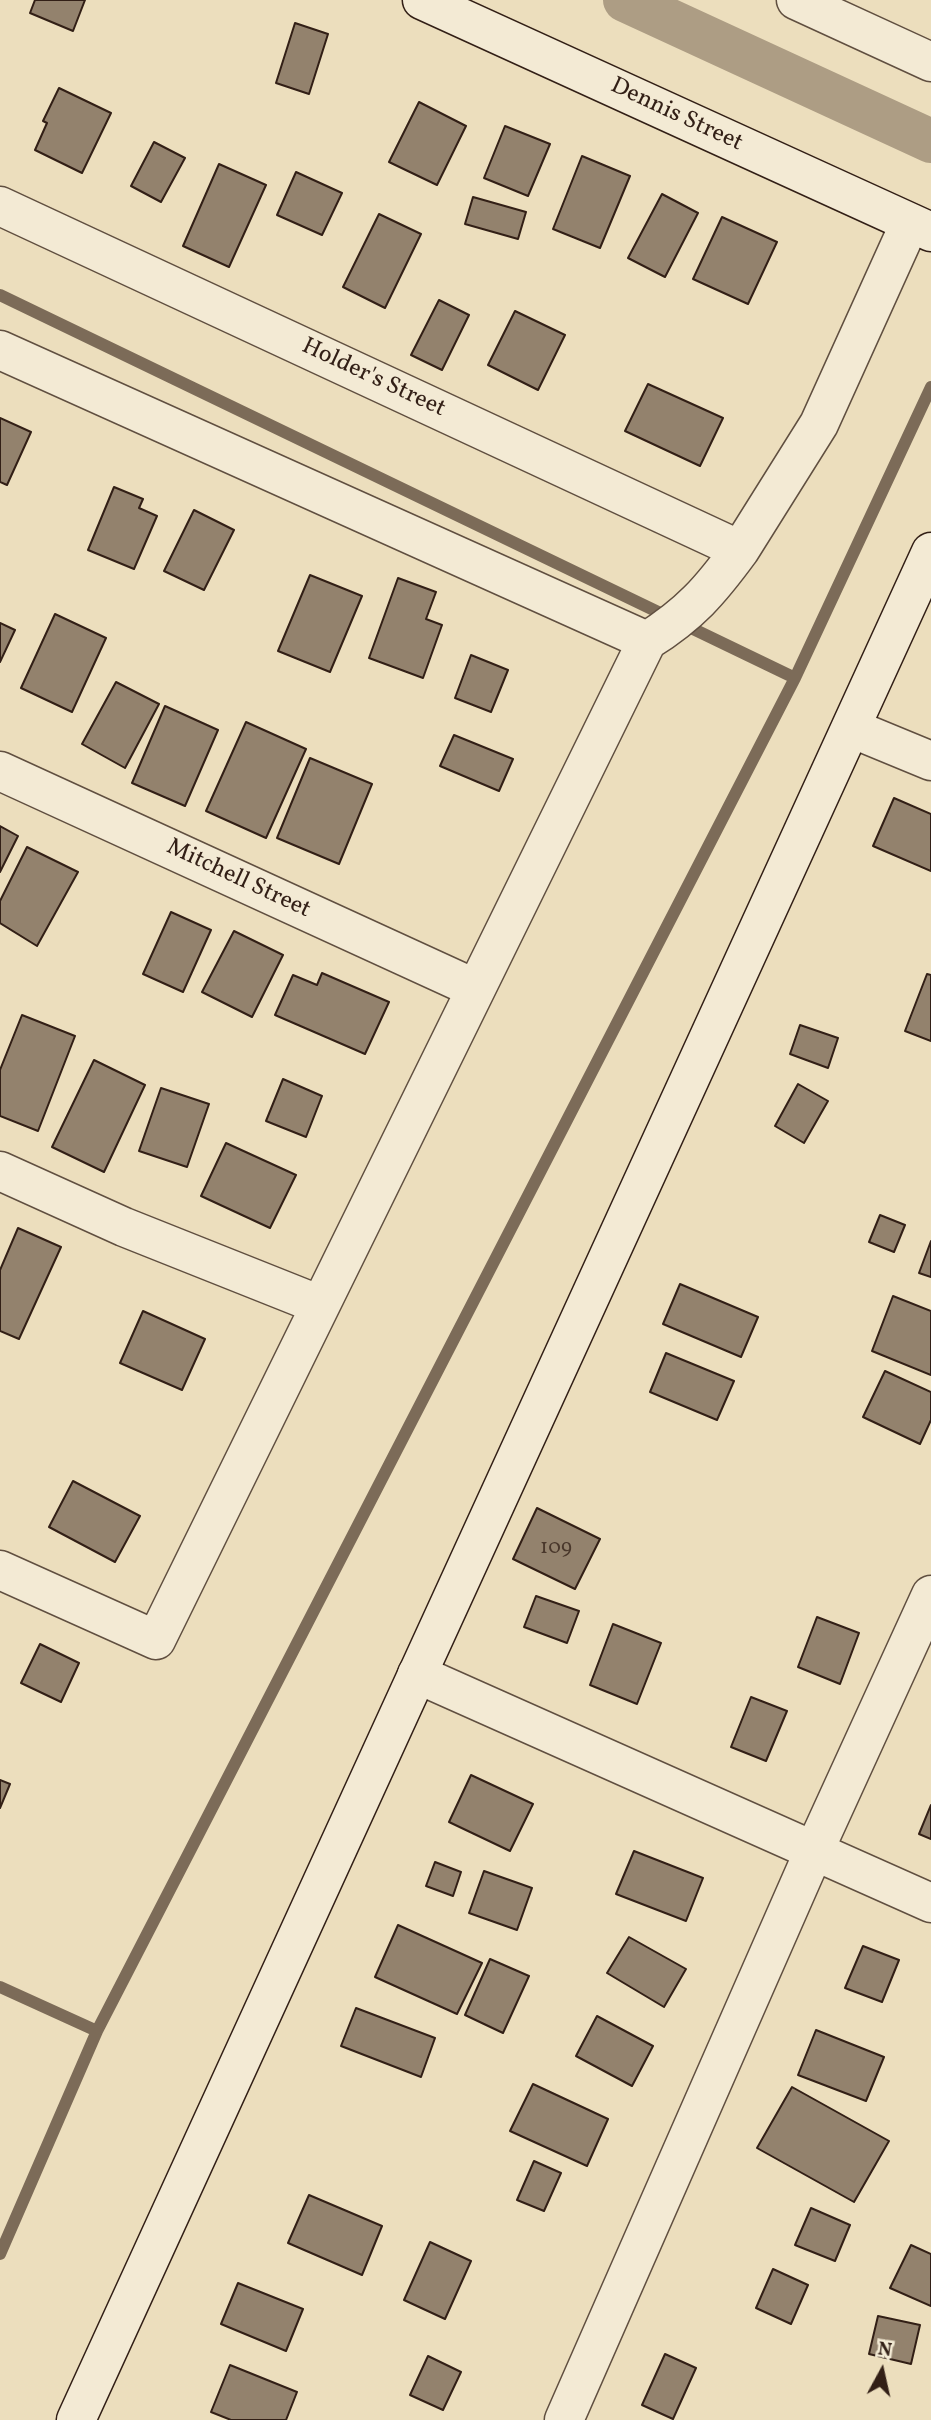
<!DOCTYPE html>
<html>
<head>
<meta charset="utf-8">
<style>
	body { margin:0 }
	#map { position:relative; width:931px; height:2420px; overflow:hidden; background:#ecdebd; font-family:Vollkorn,serif }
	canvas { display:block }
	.north { position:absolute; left:847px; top:2336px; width:70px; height:70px; -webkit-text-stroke:5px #f3ead4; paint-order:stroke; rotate:8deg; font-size:19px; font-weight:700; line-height:28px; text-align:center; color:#321f16 }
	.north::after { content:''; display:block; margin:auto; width:24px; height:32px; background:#321f16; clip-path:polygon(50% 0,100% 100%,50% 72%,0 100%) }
</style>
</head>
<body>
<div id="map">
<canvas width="931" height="2420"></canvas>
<div class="north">N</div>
</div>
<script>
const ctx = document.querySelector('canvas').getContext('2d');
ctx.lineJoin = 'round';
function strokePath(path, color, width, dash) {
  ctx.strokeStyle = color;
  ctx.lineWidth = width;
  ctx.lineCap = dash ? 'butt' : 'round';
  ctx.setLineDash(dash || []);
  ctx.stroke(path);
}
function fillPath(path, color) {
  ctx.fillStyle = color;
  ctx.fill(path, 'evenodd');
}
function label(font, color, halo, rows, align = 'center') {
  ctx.font = font + ' Vollkorn,serif';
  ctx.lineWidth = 6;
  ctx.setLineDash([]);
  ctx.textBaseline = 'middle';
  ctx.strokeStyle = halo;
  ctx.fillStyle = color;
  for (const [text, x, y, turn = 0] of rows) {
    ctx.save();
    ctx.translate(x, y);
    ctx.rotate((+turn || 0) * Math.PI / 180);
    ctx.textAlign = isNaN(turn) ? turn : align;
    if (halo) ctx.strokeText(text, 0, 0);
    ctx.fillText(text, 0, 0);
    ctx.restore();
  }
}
const stream = new Path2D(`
	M0 295 795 678
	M0 1987 97 2031
	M0 2254 97 2031 795 678 931 387`);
const canal = new Path2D(`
	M625 0 931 141`);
const building = new Path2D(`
	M35 0H85L73 31 30 13Z
	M295 23 328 34 309 94 276 83Z
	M59 88 111 113 82 173 35 150 47 123 43 121Z
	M419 102 466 126 437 185 389 162Z
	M505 126 550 144 528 196 484 178Z
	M154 142 185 158 161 202 131 186Z
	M582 156 630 176 600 248 553 229Z
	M219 164 266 185 229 267 183 246Z
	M296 172 342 193 322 235 277 215Z
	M662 194 698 213 665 277 628 258Z
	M473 197 526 212 518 239 465 224Z
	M379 214 421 234 385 308 343 287Z
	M722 217 777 242 748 304 693 279Z
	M439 300 469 315 442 370 411 355Z
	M515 311 565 335 538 390 488 365Z
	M648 384 723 418 700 466 625 431Z
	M0 418 31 432 7 485 0 482Z
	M114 487 143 499 139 508 157 516 134 569 88 550Z
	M194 510 234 530 204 590 164 571Z
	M310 575 362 596 330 672 278 651Z
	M398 578 436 592 426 619 442 625 423 678 369 658Z
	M55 614 106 638 72 712 21 688Z
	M0 623 15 630 0 662Z
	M471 655 508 670 491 712 455 698Z
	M116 682 159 704 125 768 82 744Z
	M165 706 218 730 185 806 132 783Z
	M246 722 306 749 266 838 206 811Z
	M454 735 513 759 499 791 440 766Z
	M310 758 372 784 339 864 277 838Z
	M894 798 931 814V871L873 846Z
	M0 826 18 836 0 872Z
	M27 847 78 872 37 946 0 923V901Z
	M171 912 211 930 183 992 143 974Z
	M234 931 283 955 252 1017 202 992Z
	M322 973 389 1002 365 1054 275 1015 293 975 317 985Z
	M927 974 931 975V1041L905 1031Z
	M22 1015 75 1036 38 1131 0 1116V1070Z
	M800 1025 838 1038 828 1068 790 1054Z
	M94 1060 145 1085 104 1172 52 1147Z
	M283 1079 322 1096 306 1137 266 1121Z
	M798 1084 828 1101 804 1143 775 1126Z
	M161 1088 209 1104 187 1167 139 1151Z
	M226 1143 296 1175 270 1228 201 1196Z
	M880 1215 905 1225 894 1252 869 1242Z
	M18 1228 61 1247 19 1339 0 1331V1270Z
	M931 1241V1277L919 1273Z
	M680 1284 758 1317 741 1357 663 1324Z
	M893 1296 931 1311V1375L872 1351Z
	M143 1311 205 1339 182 1390 120 1363Z
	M666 1353 734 1381 717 1420 650 1392Z
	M885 1371 931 1392V1420L920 1444 863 1417Z
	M73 1481 140 1516 115 1562 49 1527Z
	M537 1508 600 1539 575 1589 513 1559Z
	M536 1596 579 1611 567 1643 524 1627Z
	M817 1617 859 1633 840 1684 798 1667Z
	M613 1624 661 1643 637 1704 590 1685Z
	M40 1644 79 1663 61 1702 21 1683Z
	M751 1697 787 1711 766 1761 731 1747Z
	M471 1775 533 1804 510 1851 449 1822Z
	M0 1780 10 1784 0 1808Z
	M931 1805V1839L919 1834Z
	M634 1851 703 1878 686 1921 616 1894Z
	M435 1862 461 1872 453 1896 426 1886Z
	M484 1871 532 1888 517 1930 469 1913Z
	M398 1925 482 1963 457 2014 375 1977Z
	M629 1937 686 1969 664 2007 607 1973Z
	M863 1946 899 1960 882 2002 845 1988Z
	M490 1959 529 1976 503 2033 465 2015Z
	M356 2008 435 2038 421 2077 341 2046Z
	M597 2016 653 2046 632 2086 576 2056Z
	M816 2030 884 2057 866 2101 798 2075Z
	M533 2084 608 2119 587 2166 510 2131Z
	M792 2087 889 2141 854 2202 757 2148Z
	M534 2161 561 2173 544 2211 517 2200Z
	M309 2195 382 2226 362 2275 288 2243Z
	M811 2208 850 2225 835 2261 795 2245Z
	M430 2242 471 2261 445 2319 404 2300Z
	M911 2245 931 2254V2306L890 2288Z
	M773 2269 808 2285 791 2324 756 2308Z
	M238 2283 303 2309 286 2351 221 2324Z
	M878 2316 920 2325 911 2364 869 2354Z
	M665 2354 696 2368 673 2419 642 2405Z
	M428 2356 461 2372 443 2410 410 2395Z
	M230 2365 297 2392 286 2420H231L211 2412Z`);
const street = new Path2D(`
	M796 0 931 62
	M0 206 740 550 819 424 910 223
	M0 350 647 641
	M851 728 931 761
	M0 771 476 989
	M0 1171 124 1227 320 1305
	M0 1570 156 1640 647 641C690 614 710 591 740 550
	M417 1674 931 1903
	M564 2420 814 1851 931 1595`);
const secondary = new Path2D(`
	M422 0 931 232
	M76 2420 931 552`);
const numberNames = [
	["109",556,1549]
];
const streetNames = [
	["Dennis Street",676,116,25],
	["Holder's Street",373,379,25],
	["Mitchell Street",238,880,25]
];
strokePath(stream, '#7c6b58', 12);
strokePath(canal, '#ad9d84', 44);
fillPath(building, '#93826d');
strokePath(building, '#321f16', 2);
strokePath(street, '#604f40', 41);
strokePath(secondary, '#321f16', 41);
strokePath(street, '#f3ead4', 38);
strokePath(secondary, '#f3ead4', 38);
label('21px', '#4a382c', null, numberNames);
label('24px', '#321f16', '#f3ead4', streetNames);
</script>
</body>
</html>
